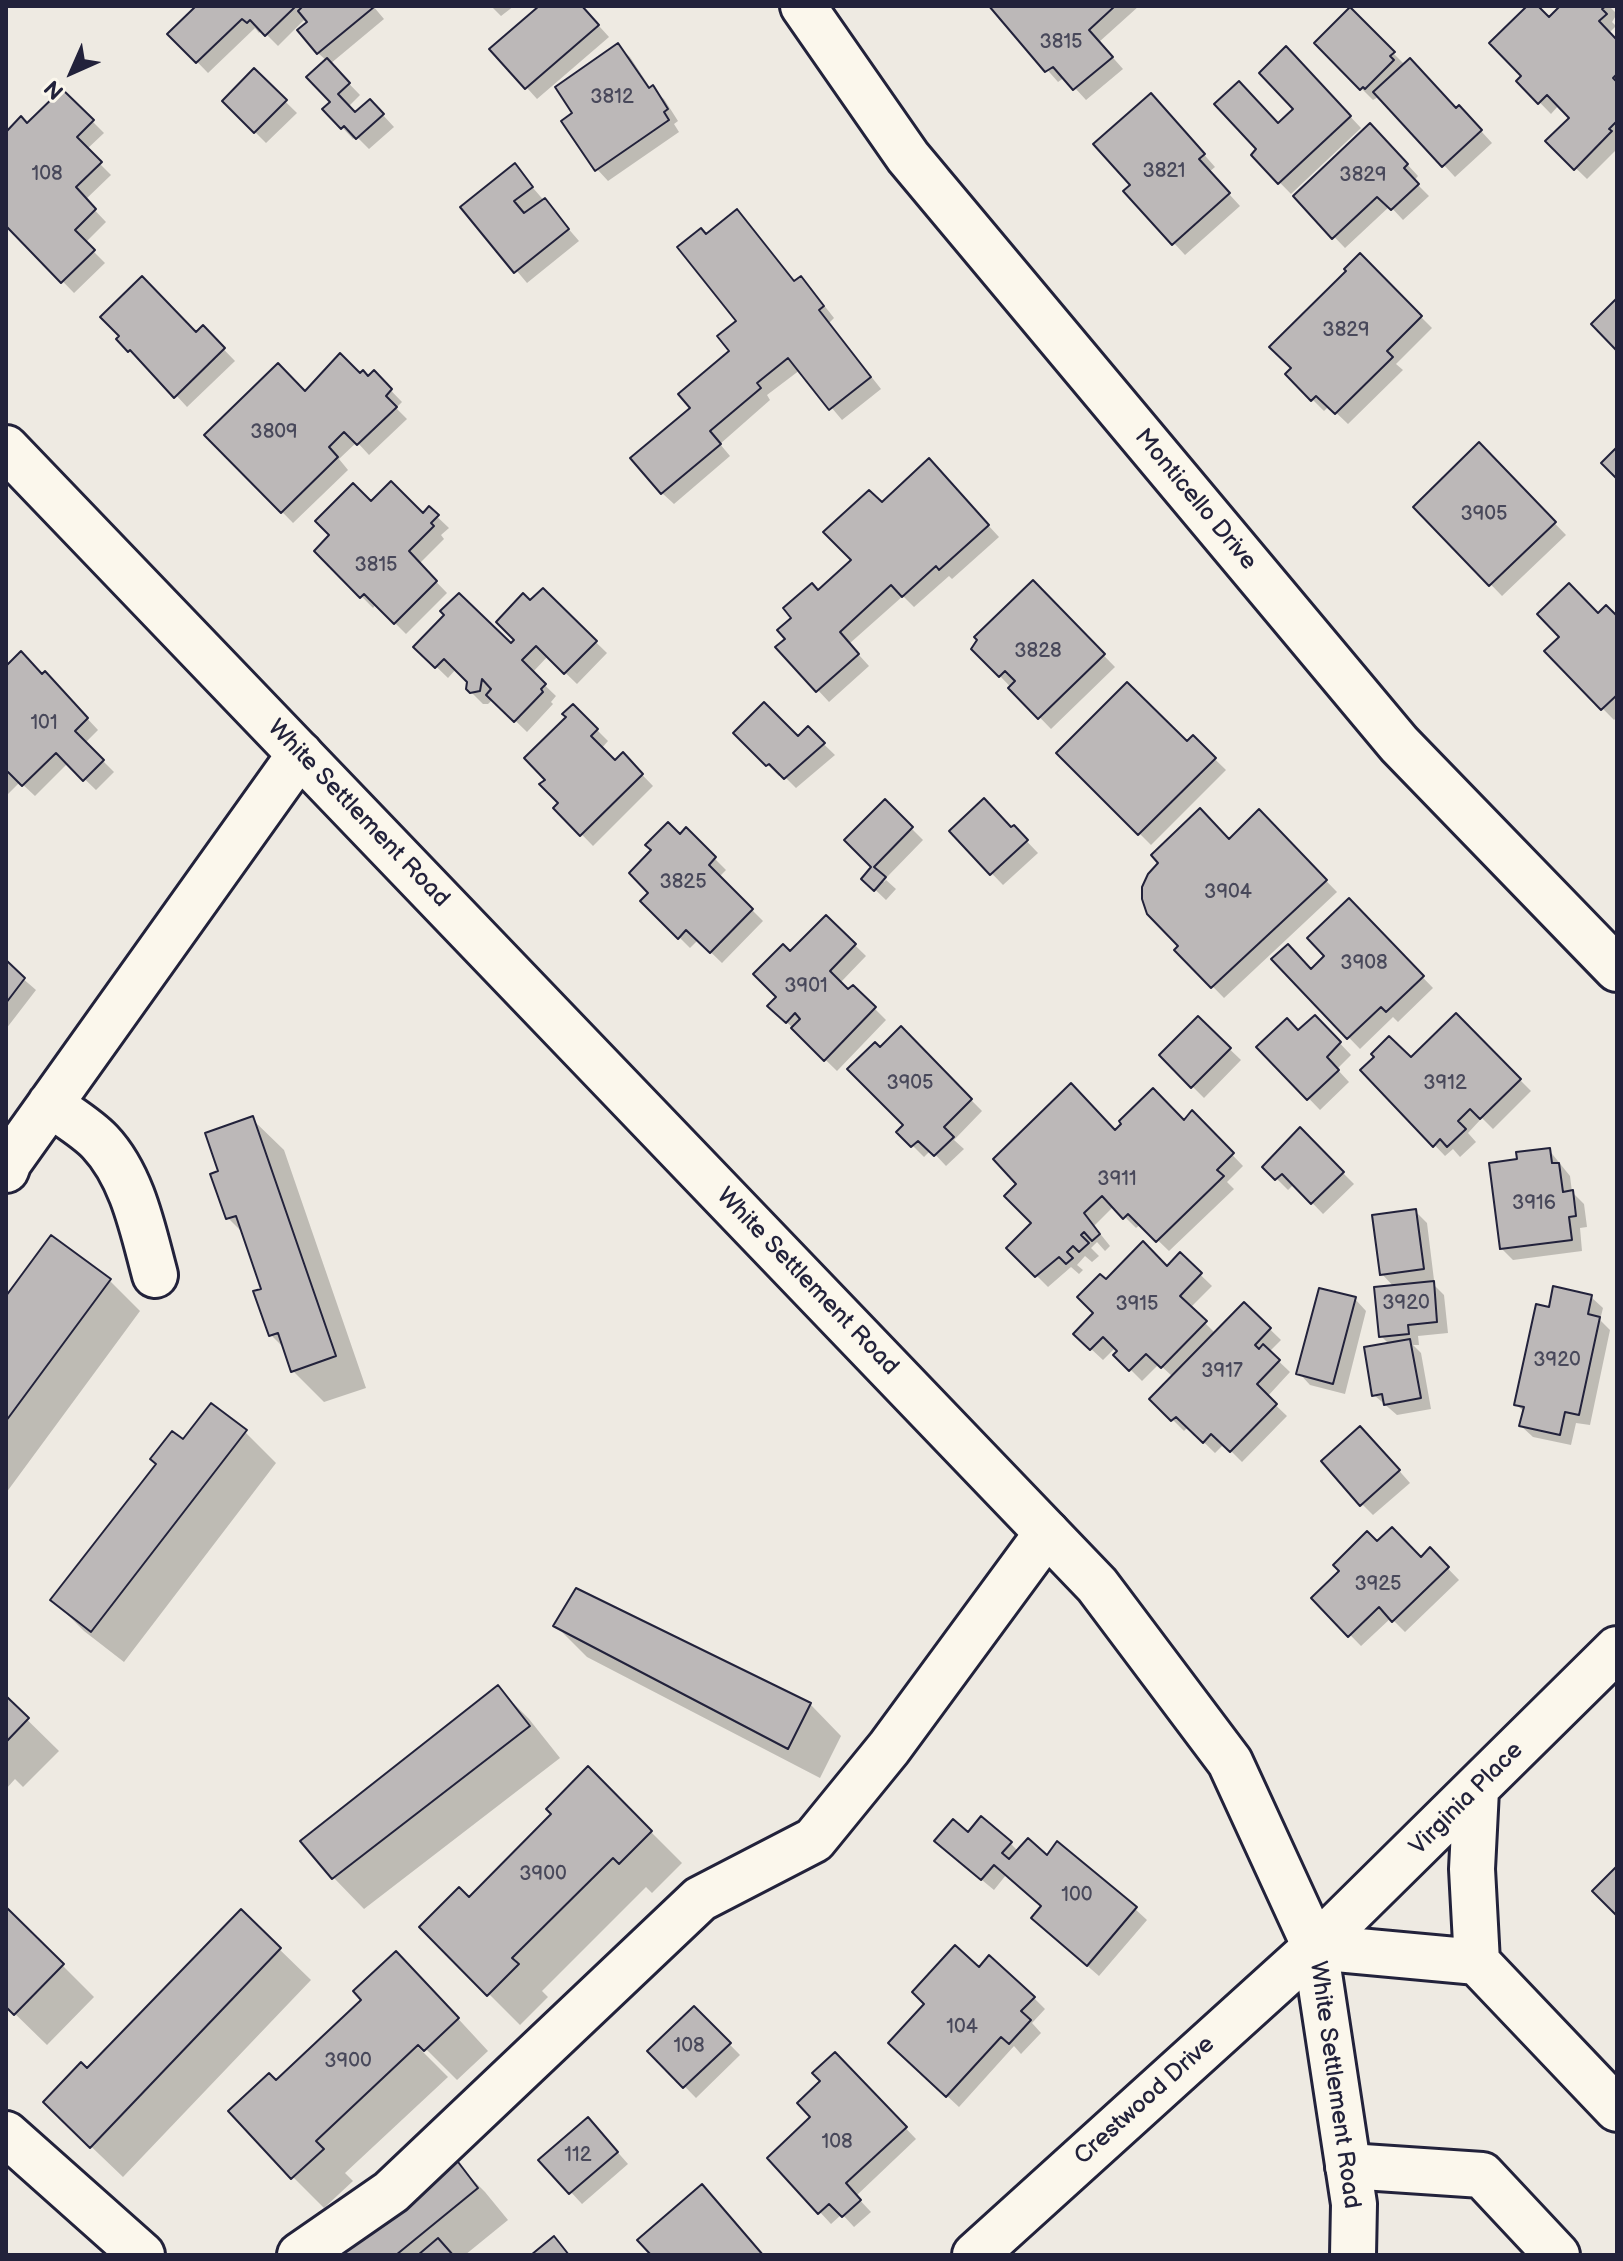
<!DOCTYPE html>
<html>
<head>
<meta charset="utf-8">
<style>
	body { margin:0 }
	#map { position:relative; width:1623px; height:2261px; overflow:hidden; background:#eeeae2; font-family:"Balsamiq Sans",sans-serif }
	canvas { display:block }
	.frame { position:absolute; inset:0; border:8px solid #22223b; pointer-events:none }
	.north { position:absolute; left:32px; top:32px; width:80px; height:80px; -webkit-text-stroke:6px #fbf7ec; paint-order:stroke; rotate:225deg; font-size:22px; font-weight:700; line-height:32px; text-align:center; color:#22223b }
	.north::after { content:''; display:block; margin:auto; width:28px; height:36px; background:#22223b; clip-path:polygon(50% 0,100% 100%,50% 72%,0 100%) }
</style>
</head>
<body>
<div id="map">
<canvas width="1623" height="2261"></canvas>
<div class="frame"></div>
<div class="north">N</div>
</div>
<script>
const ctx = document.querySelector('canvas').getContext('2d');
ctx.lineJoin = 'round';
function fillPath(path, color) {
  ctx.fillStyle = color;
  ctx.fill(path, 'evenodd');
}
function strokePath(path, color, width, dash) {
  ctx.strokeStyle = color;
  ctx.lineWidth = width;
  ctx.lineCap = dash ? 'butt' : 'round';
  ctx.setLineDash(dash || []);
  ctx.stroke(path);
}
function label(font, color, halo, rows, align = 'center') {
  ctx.font = font + ' "Balsamiq Sans",sans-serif';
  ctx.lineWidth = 6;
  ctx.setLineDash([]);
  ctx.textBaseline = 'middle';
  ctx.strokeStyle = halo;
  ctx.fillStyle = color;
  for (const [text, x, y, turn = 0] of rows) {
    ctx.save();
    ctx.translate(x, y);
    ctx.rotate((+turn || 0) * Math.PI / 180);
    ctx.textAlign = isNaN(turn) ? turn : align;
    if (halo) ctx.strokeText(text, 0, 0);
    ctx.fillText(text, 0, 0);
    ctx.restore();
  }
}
const shadow = new Path2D(`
	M199 6H373L384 19 330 64 360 95 348 107 355 114 370 101 394 127 369 149 356 136 353 139 325 109 333 103 327 61 318 53 306 18 278 46 262 30 259 33 255 28 208 73 170 34Z
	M491 6H514L501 16Z
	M542 6H581L609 37 537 99 492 49Z
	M991 6H1139L1099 42 1123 69 1086 100 1065 77 1058 82Z
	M1530 6H1535L1549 20 1563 6H1609L1617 14 1612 22 1616 26 1609 33 1617 42V149L1587 179 1548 141 1572 118 1559 105 1551 114 1519 81 1523 76Z
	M1350 10 1405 65 1470 119 1492 143 1455 177 1380 96 1373 100 1316 43Z
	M618 46 630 57 651 89 664 99 678 121 674 124 679 132 608 181 597 169 575 114Z
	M1298 61 1361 128 1291 194 1253 155 1296 109Z
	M254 71 297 113 266 143 224 101Z
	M62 91 104 133 86 150 111 175 85 200 106 222 85 243 105 263 74 293 6 223V134L28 125Z
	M1162 107 1215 167 1209 172 1240 206 1185 255 1126 191 1132 185Z
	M1382 137 1418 176 1414 181 1429 196 1403 220 1390 206 1345 248 1295 196Z
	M514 166 579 241 527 283 463 207Z
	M737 212 796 282 800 278 812 290 834 318 829 323 881 389 842 420 800 370 767 395 770 400 720 444 730 456 674 504 662 493 692 408 732 352 738 322 706 236Z
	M1360 256 1432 328 1396 364 1403 370 1348 424 1329 406 1324 411 1312 399Z
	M203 328 235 361 187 407 143 359 140 362 119 339 197 335Z
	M374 373 402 402 396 408 407 419 369 455 357 442 339 459 348 470 293 523 207 435 305 394 360 376 369 378Z
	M1479 445 1566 535 1502 596 1416 507Z
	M940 473 999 537 952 579 949 576 914 607 903 596 849 644 869 666 829 702 778 647 788 639 818 592 854 560 882 504Z
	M371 504 423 515 429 509 449 528 441 535 444 539 419 564 447 593 406 634 376 604 373 608 317 551Z
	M1033 583 1115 667 1051 729 974 649Z
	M543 591 607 653 577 684 548 656 532 673 556 696 551 702 553 704 527 732 493 699 488 704H483L471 692 469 682 456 669 448 678 416 647 511 646 517 640 530 603Z
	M1598 615 1617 619V717L1614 720 1546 651Z
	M6 669 43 677 56 685 98 730 85 743 114 772 96 790 68 763 35 796 20 782 6 796Z
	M573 706 608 741 601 749 615 763 623 755 653 786 593 846 556 808 561 803 568 717Z
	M808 729 835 755 796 788 781 773 779 776 735 733 798 739Z
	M1193 738 1226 770 1151 845 1059 753 1187 744Z
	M885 802 923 840 887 877 885 875 881 879 884 882 886 880 896 889 886 900 864 879 874 867Z
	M1259 812 1337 892 1224 998 1177 950 1229 841Z
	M1013 827 1038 853 1003 885 951 831Z
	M686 830 726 870 719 877 763 921 722 963 698 940 690 948 643 901 651 893 654 850 680 837Z
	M1349 901 1433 988 1398 1022 1393 1017 1360 1049 1274 960 1311 972 1327 956Z
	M826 917 866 956 840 983 848 992 853 987 886 1020 837 1071 770 1006 779 997 790 954Z
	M6 964 36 990 6 1029Z
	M1456 1016 1531 1091 1493 1129 1482 1118 1468 1133 1476 1142 1460 1157 1453 1149 1445 1156 1363 1070 1412 1059Z
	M1315 1017 1351 1055 1337 1069 1349 1082 1320 1110 1259 1047 1299 1033Z
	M1198 1019 1241 1060 1204 1098 1161 1055Z
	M901 1029 982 1111 954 1140 964 1149 946 1166 931 1150 924 1157 899 1132 906 1125 880 1050Z
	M1192 1113 1243 1166 1227 1182 1234 1189 1169 1251 1141 1224 1136 1228 1114 1206 1094 1226 1110 1246 1105 1251 1097 1242 1091 1248 1099 1256 1092 1262 1085 1256 1077 1265 1083 1270 1079 1274 1071 1267 1048 1287 1009 1248 1115 1132 1184 1123Z
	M252 1119 284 1150 366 1388 324 1402 293 1371 286 1350 271 1335 264 1290 245 1235 228 1218 221 1173Z
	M1300 1130 1354 1184 1323 1214 1294 1184 1288 1190 1265 1167Z
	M1549 1150 1570 1176 1572 1192 1584 1204 1587 1227 1580 1228 1582 1251 1513 1260 1501 1248 1519 1161Z
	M1415 1211 1427 1223 1434 1280 1430 1281 1444 1295 1448 1333 1418 1336 1419 1345H1413L1421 1353 1431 1409 1397 1415 1374 1395 1390 1345 1381 1336 1394 1287 1382 1274Z
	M1180 1255 1212 1286 1190 1308 1216 1334 1244 1304 1281 1340 1269 1352 1290 1372 1267 1397 1287 1416 1242 1462 1224 1444 1215 1453 1188 1427 1184 1431 1152 1399 1173 1377 1159 1364 1142 1381 1116 1355 1120 1351 1116 1347 1103 1360 1075 1334 1095 1313 1106 1282 1167 1268Z
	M109 1280 140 1311 6 1493V1300Z
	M1591 1297 1603 1308 1600 1320 1610 1330 1590 1425 1576 1423 1571 1445 1533 1437 1521 1426 1524 1412 1516 1404 1550 1309Z
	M1355 1299 1366 1311 1345 1394 1310 1385 1299 1373Z
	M245 1432 276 1463 124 1662 84 1631 53 1600 184 1442Z
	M1372 1440 1410 1483 1373 1515 1362 1504Z
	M1377 1544 1421 1560 1430 1550 1459 1580 1405 1632 1391 1618 1361 1646 1314 1598Z
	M556 1626 810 1704 841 1736 820 1778 587 1657Z
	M498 1688 529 1719 560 1758 364 1909 333 1877Z
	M6 1699 59 1751 23 1787 15 1779 6 1789Z
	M588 1769 682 1863 652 1893 646 1887 542 1991 548 1997 520 2025 422 1927 469 1900 553 1815Z
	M968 1835 1010 1843 1019 1852 1047 1858 1135 1909 1147 1920 1099 1976 1045 1929 1043 1907 1006 1875 994 1890 948 1852Z
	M6 1909 94 1997 47 2045 6 2005Z
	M241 1912 311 1980 123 2177 77 2133 87 2071Z
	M979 1970 1034 1998 1045 2009 1032 2023 1041 2033 1021 2054 1014 2046 959 2107 902 2054Z
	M427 1985 488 2051 457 2080 413 2036 410 2039 448 2077 345 2173 353 2181 324 2208 293 2177 276 2083Z
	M694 2008 740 2055 696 2098 650 2051Z
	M835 2054 916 2139 856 2196 871 2212 854 2227 842 2214 831 2224 770 2158 813 2117 823 2081Z
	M599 2131 628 2164 582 2204 541 2160Z
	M454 2161 485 2192 508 2220 465 2255H339Z`);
const building = new Path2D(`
	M196 6H296L265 36 250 20 247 23 242 19 196 63 167 34Z
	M303 6H374V7L317 54 297 30 307 22 298 11Z
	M539 6H582L599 25 525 89 489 49Z
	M989 6H1115L1089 30 1113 57 1073 90 1053 67 1045 72Z
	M1527 6H1538L1549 17 1560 6H1606L1602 9 1607 14 1599 21 1617 40V74L1613 78 1617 82V121L1609 129 1612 131 1574 170 1545 141 1569 118 1547 95 1538 104 1516 81 1521 76 1489 43Z
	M1350 7 1395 52 1390 56 1394 60 1365 89 1363 87 1360 90 1314 43Z
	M618 43 649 88 653 85 668 109 664 112 669 120 595 171 561 121 572 113 555 87Z
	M1286 46 1351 116 1278 184 1251 155 1256 149 1214 104 1239 81 1278 123 1293 109 1259 73Z
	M327 58 350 83 338 94 355 112 370 99 384 114 356 139 344 126 341 129 322 109 330 102 306 77Z
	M1410 58 1456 108 1459 105 1482 130 1442 167 1373 92Z
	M254 68 287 100 254 133 222 101Z
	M62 89 94 120 77 137 102 162 76 187 96 209 75 230 95 250 61 283 6 226V132L21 116 27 123Z
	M1151 93 1205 154 1199 159 1230 193 1172 245 1123 191 1130 185 1093 144Z
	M1370 123 1408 164 1404 168 1419 184 1391 210 1377 197 1332 239 1293 196Z
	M515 163 533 187 514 201 524 213 545 198 569 229 514 273 460 207Z
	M737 209 794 281 801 276 824 306 819 310 871 377 829 410 788 358 757 383 761 388 710 431 721 444 661 494 630 458 690 408 678 394 729 351 717 336 736 321 677 247 701 228 706 234Z
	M1360 253 1422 316 1387 351 1393 357 1335 414 1316 396 1311 401 1285 374 1291 368 1269 347 1346 271 1344 269Z
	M142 276 196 332 203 325 225 348 174 398 130 350 128 352 116 339 119 336 100 317Z
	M1617 298V351L1591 324Z
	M340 353 360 373 363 370 368 376 374 370 392 389 386 396 397 407 357 445 344 432 329 447 338 457 281 513 204 435 278 363 305 391Z
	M1479 442 1556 522 1489 586 1413 507Z
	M1617 447V479L1601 463Z
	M929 458 989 525 939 570 936 566 902 597 891 585 840 632 859 654 816 692 775 647 785 639 777 630 791 618 783 608 812 583 818 590 851 560 823 532 869 490 882 502Z
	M391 481 423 513 429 506 439 515 431 523 434 526 409 551 437 581 394 624 364 594 360 598 314 551 329 535 315 521 353 483 371 501Z
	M1033 580 1105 654 1038 719 1008 688 1015 681 1005 671 999 677 971 649 977 640 974 637Z
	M1569 583 1598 613 1606 605 1617 616V695L1601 710 1544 651 1559 637 1537 614Z
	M543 588 597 641 564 674 536 646 522 660 546 684 541 689 543 692 514 722 486 695 491 689 482 679 480 691 470 693 466 689 467 682 444 659 435 668 413 647 444 615 440 611 459 593 511 643 514 640 496 622 523 593 530 600Z
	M21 651 42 674 45 671 88 718 75 731 104 760 83 781 56 753 22 786 8 772 6 774V666Z
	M1127 682 1187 741 1193 735 1216 758 1138 835 1056 753Z
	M764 702 798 736 808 726 825 743 784 779 769 764 766 766 733 733Z
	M573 704 598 729 591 736 615 760 623 752 643 774 580 836 553 808 558 803 539 784 545 780 524 758 566 717 562 714Z
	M984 798 1011 827 1014 825 1028 840 990 875 949 831Z
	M885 799 913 827 874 867 886 877 874 891 861 879 871 867 844 840Z
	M1200 808 1229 839 1259 809 1327 880 1211 988 1174 950 1178 946 1147 914 1142 899V887L1148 874 1158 863 1151 855Z
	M668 822 680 834 686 827 716 857 709 865 753 909 710 953 686 930 678 939 640 901 648 893 629 873 651 850 645 845Z
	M1349 898 1424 976 1386 1012 1381 1007 1347 1039 1271 959 1288 944 1311 969 1324 956 1307 938Z
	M826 915 856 944 830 971 848 989 853 985 876 1007 824 1061 791 1028 800 1019 795 1013 786 1023 767 1006 776 997 753 974 783 944 790 951Z
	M6 960 25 978 6 1003Z
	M1456 1013 1521 1079 1480 1119 1470 1109 1458 1121 1466 1129 1447 1147 1440 1139 1433 1147 1360 1070 1374 1057 1371 1054 1389 1036 1411 1057Z
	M1315 1015 1341 1042 1327 1057 1339 1070 1307 1100 1256 1047 1287 1018 1298 1030Z
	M1198 1016 1231 1048 1191 1088 1159 1055Z
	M901 1026 972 1099 944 1127 954 1137 934 1156 918 1141 911 1147 896 1132 903 1125 847 1069 875 1042 880 1047Z
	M1071 1083 1115 1130 1121 1124 1119 1121 1153 1088 1184 1120 1192 1110 1234 1153 1217 1170 1224 1176 1156 1242 1128 1214 1123 1219 1102 1196 1084 1213 1100 1234 1092 1241 1084 1232 1081 1235 1089 1243 1079 1252 1073 1246 1067 1252 1073 1258 1066 1264 1059 1257 1035 1277 1006 1248 1031 1223 1004 1196 1016 1184 993 1159Z
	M253 1116 336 1356 291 1372 278 1333 269 1336 253 1291 261 1289 236 1216 226 1219 210 1174 218 1171 205 1133Z
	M1300 1127 1344 1172 1311 1204 1282 1174 1275 1180 1262 1167Z
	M1550 1148 1552 1163H1559L1563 1192 1573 1190 1576 1216 1569 1217 1572 1240 1500 1249 1489 1163 1517 1159 1516 1152Z
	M1416 1209 1424 1269 1380 1275 1372 1215Z
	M51 1235 111 1279 6 1421V1296Z
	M1143 1241 1167 1266 1180 1252 1202 1273 1180 1296 1207 1321 1161 1368 1146 1354 1129 1371 1113 1355 1117 1351 1103 1337 1090 1350 1073 1334 1093 1313 1077 1297 1100 1274 1106 1279Z
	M1434 1281 1437 1322 1408 1325 1409 1334 1379 1337 1374 1287Z
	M1553 1286 1592 1295 1588 1314 1600 1317 1579 1415 1565 1412 1560 1435 1519 1426 1524 1407 1514 1405 1536 1304 1549 1307Z
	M1319 1288 1356 1297 1333 1384 1296 1374Z
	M1244 1302 1271 1328 1255 1345 1259 1349 1263 1344 1280 1360 1257 1384 1277 1404 1230 1452 1211 1434 1203 1443 1176 1417 1171 1421 1149 1399Z
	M1410 1339 1421 1398 1384 1405 1382 1394 1372 1396 1364 1347Z
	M211 1403 247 1430 91 1632 50 1600 156 1464 150 1459 172 1431 183 1439Z
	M1360 1426 1400 1470 1360 1506 1321 1461Z
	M1392 1527 1421 1557 1430 1547 1449 1567 1392 1622 1379 1607 1348 1637 1311 1598 1339 1571 1333 1565 1367 1531 1377 1541Z
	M576 1588 811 1703 788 1749 553 1626Z
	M498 1685 530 1726 332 1879 300 1841Z
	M6 1696 29 1718 6 1742Z
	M588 1766 652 1831 619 1864 613 1858 512 1958 519 1964 487 1996 419 1927 459 1887 469 1897 551 1814 546 1809Z
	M981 1816 1012 1842 1002 1853 1009 1859 1028 1838 1047 1855 1057 1841 1137 1907 1087 1966 1031 1918 1041 1906 994 1865 981 1880 934 1841 953 1819 968 1832Z
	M1617 1866V1916L1592 1891Z
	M6 1907 64 1964 14 2015 6 2007Z
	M241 1909 281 1948 90 2148 43 2102 81 2062 87 2068Z
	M955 1945 979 1967 989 1955 1035 1997 1021 2011 1031 2020 1009 2044 1001 2037 946 2097 888 2043 924 2004 912 1992Z
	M396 1951 459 2018 424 2051 418 2045 316 2141 324 2149 291 2179 228 2111 269 2073 276 2080 361 2000 353 1991Z
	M694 2006 731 2043 683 2088 647 2051Z
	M835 2052 907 2127 846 2183 861 2200 842 2217 829 2204 818 2214 767 2158 810 2117 797 2103 820 2081 812 2073Z
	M588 2117 618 2152 569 2194 538 2160Z
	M455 2158 478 2188 396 2255H336Z
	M702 2184 763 2255H651L637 2240Z
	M554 2236 569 2255H531Z
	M438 2238 453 2255H418Z`);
const minor = new Path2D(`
	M803 6 908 157 1399 744 1617 969
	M50 1104C66 1116 87 1128 100 1142 133 1177 143 1231 155 1275
	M6 1170 9 1162 300 754
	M1476 1790 1472 1869 1477 1962 1617 2109
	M1315 1947 1477 1962
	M6 2134 142 2255
	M1348 2166 1482 2175 1557 2255
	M300 2255 391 2192 700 1899 814 1840 889 1748 1047 1533
	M975 2255 1315 1947 1617 1649`);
const major = new Path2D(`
	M6 448 1097 1585 1230 1762 1315 1947 1354 2204 1353 2255`);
const numberNames = [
	["3815",1061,43],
	["3812",612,98],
	["3821",1164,172],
	["108",47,175],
	["3829",1363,176],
	["3829",1346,331],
	["3809",274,433],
	["3905",1484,515],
	["3815",376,566],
	["3828",1038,652],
	["101",44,724],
	["3825",683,883],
	["3904",1228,893],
	["3908",1364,964],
	["3901",806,987],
	["3905",910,1084],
	["3912",1445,1084],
	["3911",1117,1180],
	["3916",1534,1204],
	["3920",1406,1304],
	["3915",1137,1305],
	["3920",1557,1361],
	["3917",1222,1372],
	["3925",1378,1585],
	["3900",543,1875],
	["100",1077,1896],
	["104",962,2028],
	["108",689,2047],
	["3900",348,2062],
	["108",837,2143],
	["112",578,2156]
];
const streetNames = [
	["Monticello Drive",1195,500,50],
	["White Settlement Road",358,814,46],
	["White Settlement Road",807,1282,46],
	["Virginia Place",1467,1799,-45],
	["White Settlement Road",1334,2085,82],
	["Crestwood Drive",1145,2101,-42]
];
fillPath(shadow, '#0003');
fillPath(building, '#bcb8b8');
strokePath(building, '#22223b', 2);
strokePath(minor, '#22223b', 50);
strokePath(major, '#22223b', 50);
strokePath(minor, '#fbf7ec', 44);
strokePath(major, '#fbf7ec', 44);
label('20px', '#48485a', null, numberNames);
label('24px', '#22223b', '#fbf7ec', streetNames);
</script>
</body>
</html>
